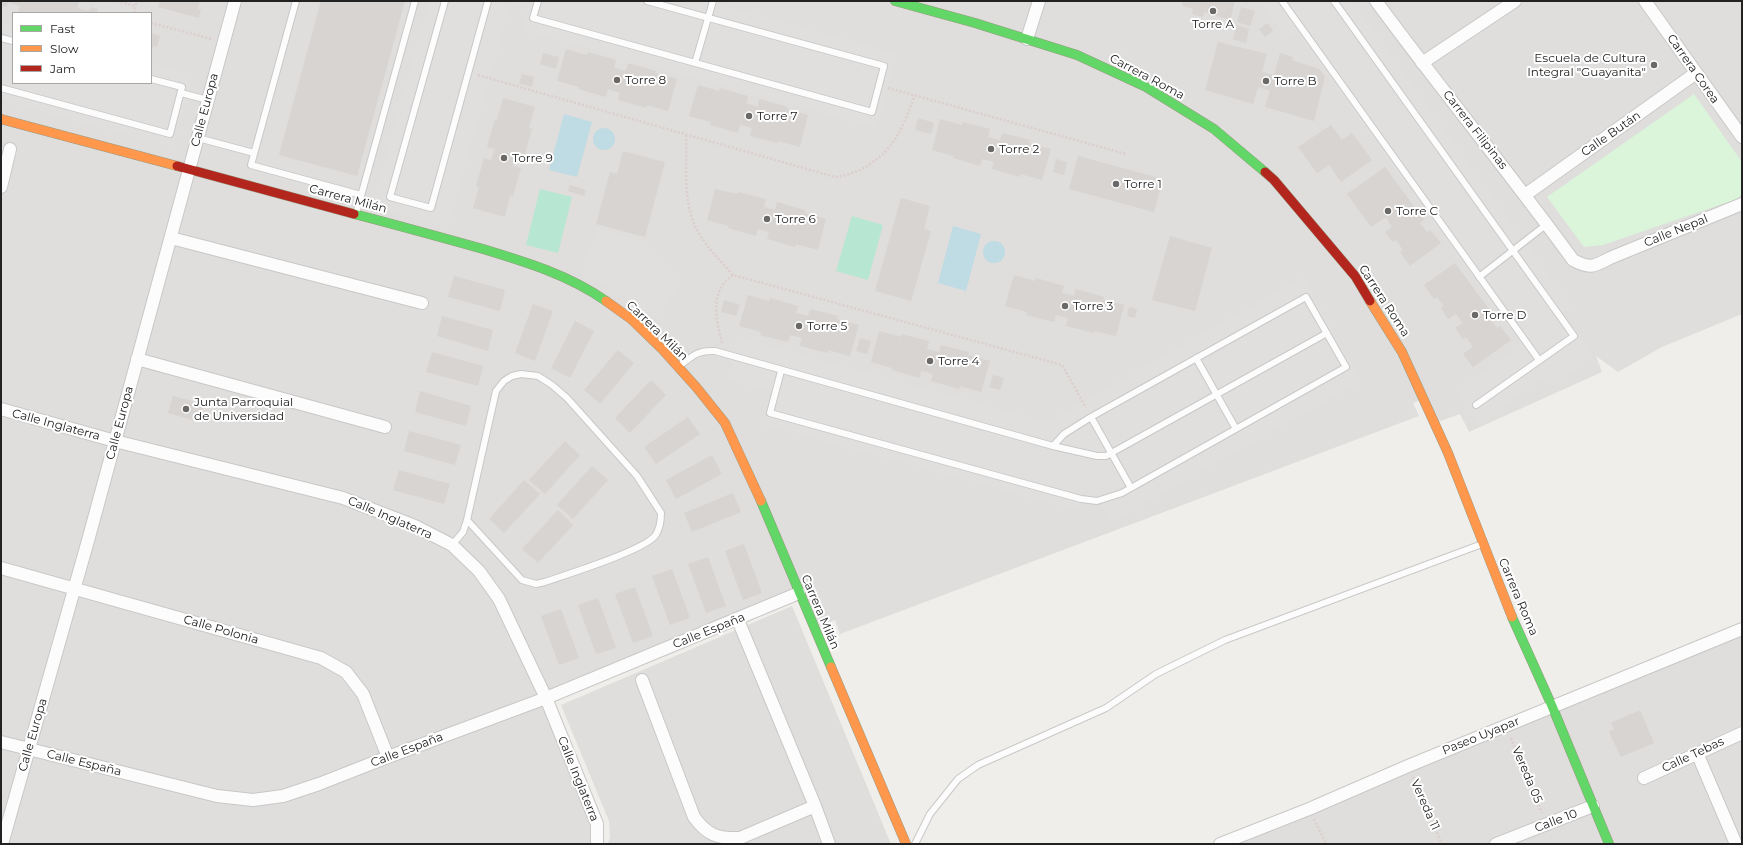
<!DOCTYPE html>
<html>
<head>
<meta charset="utf-8">
<style>
	body { margin:0 }
	#map { position:relative; width:1743px; height:845px; overflow:hidden; background:#f0eeeb; font-family:Montserrat,sans-serif }
	canvas { display:block }
	.frame { position:absolute; inset:0; border:2px solid #222; pointer-events:none }
	.legend { position:absolute; left:12px; top:12px; width:140px; height:72px; box-sizing:border-box; background:#fff; border:1px solid #a7a7a7; margin:0; padding:5px 7px; list-style:none; font-size:12px; color:#222 }
	.legend li { display:flex; align-items:center; gap:8px; height:20px }
	.legend b { width:20px; border:1px solid #a7a7a7 }
</style>
</head>
<body>
<div id="map">
<canvas width="1743" height="845"></canvas>
<div class="frame"></div>
<ul class="legend">
<li><b style="height:5px;background:#63d668"></b>Fast</li>
<li><b style="height:5px;background:#ff974d"></b>Slow</li>
<li><b style="height:5px;background:#b3261e"></b>Jam</li>
</ul>
</div>
<script>
const ctx = document.querySelector('canvas').getContext('2d');
ctx.lineJoin = 'round';
function fillPath(path, color) {
  ctx.fillStyle = color;
  ctx.fill(path, 'evenodd');
}
function strokePath(path, color, width, dash) {
  ctx.strokeStyle = color;
  ctx.lineWidth = width;
  ctx.lineCap = dash ? 'butt' : 'round';
  ctx.setLineDash(dash || []);
  ctx.stroke(path);
}
function label(font, color, halo, rows, align = 'center') {
  ctx.font = font + ' Montserrat,sans-serif';
  ctx.lineWidth = 4;
  ctx.setLineDash([]);
  ctx.textBaseline = 'middle';
  ctx.strokeStyle = halo;
  ctx.fillStyle = color;
  for (const [text, x, y, turn = 0] of rows) {
    ctx.save();
    ctx.translate(x, y);
    ctx.rotate((+turn || 0) * Math.PI / 180);
    ctx.textAlign = isNaN(turn) ? turn : align;
    if (halo) ctx.strokeText(text, 0, 0);
    ctx.fillText(text, 0, 0);
    ctx.restore();
  }
}
const residential = new Path2D(`
	M1 1H1742V314L1662 347 1618 372 1596 356 1602 372 1469 432 1460 414 1435 423 1424 399 1413 403 1419 416 840 634 835 620 813 628 799 593 547 698 597 824V844H1ZM13 13H151V83H13Z
	M792 606 891 844H608L610 837 609 821 561 705Z
	M1742 629V844H1220Z`);
const park = new Path2D(`
	M1694 94 1742 162V194L1737 199 1603 245 1584 247 1547 197Z`);
const pitch = new Path2D(`
	M540 189 572 197 558 253 526 245Z
	M852 216 883 225 868 280 836 271Z`);
const parking = new Path2D(`
	M429 1H511L448 227 372 206Z
	M530 1H707L897 54 877 128 522 30Z
	M1260 1H1352L1571 307 1563 313 1594 356 1550 387 1544 378 1478 424 1456 392 1521 346 1297 34 1289 40Z
	M1 23 13 26V83H151V64L193 75 174 147 1 100Z
	M597 228 636 238 682 282 657 318 582 270Z
	M1303 277 1362 381 1111 522 1088 481 1079 511 762 424 771 391 727 379 739 338 1047 422Z`);
const water = new Path2D(`
	M564 114 592 122 577 177 549 170Z
	M593 139a11 11 0 1 1 22 0a11 11 0 1 1-22 0Z
	M953 226 981 234 966 291 938 283Z
	M983 252a11 11 0 1 1 22 0a11 11 0 1 1-22 0Z`);
const building = new Path2D(`
	M1 1H79L77 8 89 11 90 7 98 9 97 13H18L20 6 8 2 7 7 1 6Z
	M160 1H200L198 9H201L199 18 158 7Z
	M321 1H405L357 176 279 155Z
	M1183 1H1235L1230 20 1204 12 1203 17 1192 14 1193 9 1182 6Z
	M1241 7 1255 11 1250 26 1237 22Z
	M1268 23 1273 31 1265 37 1259 29Z
	M1237 25 1249 29 1246 43 1233 39Z
	M151 33 160 36 157 47 153 46 151 53Z
	M1218 42 1267 54 1262 72 1274 75 1280 53 1293 57 1292 60 1319 69 1325 77 1314 121 1265 107 1270 91 1258 87 1253 104 1205 90Z
	M566 49 587 55 588 52 616 60 614 68 626 71 628 63 656 71 655 73 677 79 668 111 647 105 646 108 618 100 620 93 608 89 606 97 578 89 579 87 557 81Z
	M543 53 559 57 556 69 540 64Z
	M522 74 534 77 532 87 519 83Z
	M698 85 719 91 720 88 748 96 746 103 758 107 759 99 788 107 787 109 808 115 800 147 778 141V143L750 136 752 128 740 125 738 133 710 125 711 122 689 116Z
	M503 98 535 107 529 128 532 129 524 157 517 155 513 166 521 168 513 196 510 195 505 217 473 208 479 187 476 186 484 158 491 160 495 149 487 147 495 119 497 120Z
	M918 118 934 123 931 134 915 130Z
	M940 119 962 125V122L990 129 988 137 1000 140 1002 133 1030 140 1029 143 1051 149 1042 180 1021 174 1020 177 992 169 994 162 982 159 980 166 953 158V156L932 150Z
	M1331 125 1342 140 1352 133 1372 160 1341 182 1329 165 1317 173 1298 147Z
	M623 151 665 162 645 237 596 224 610 172 617 174Z
	M1078 156 1163 179 1154 212 1069 189Z
	M1056 159 1067 162 1064 175 1053 172Z
	M1385 167 1424 220 1420 223 1427 232 1430 230 1441 243 1410 266 1400 252 1403 250 1396 240 1393 242 1385 232 1392 227 1386 217 1371 227 1347 194Z
	M570 185 586 190 584 196 568 191Z
	M715 189 737 194 738 192 766 199 764 207 775 210 777 202 805 210V213L826 219 818 250 796 244 795 247 767 239 769 232 758 229 756 236 728 228 729 226 707 220Z
	M901 198 930 206 924 229 931 231 911 301 875 291Z
	M1170 236 1212 248 1195 311 1152 300Z
	M1455 263 1494 316 1490 319 1497 328 1500 326 1511 340 1473 367 1463 354 1473 347 1466 337 1463 339 1455 328 1463 323 1456 314 1448 319 1441 308 1444 306 1437 297 1434 299 1424 285Z
	M1014 275 1035 281 1036 278 1064 286 1062 293 1074 296 1076 289 1104 297 1103 299 1124 305 1116 336 1094 331V333L1066 326 1068 318 1056 315 1054 322 1026 315 1027 312 1005 306Z
	M454 276 505 290 500 311 448 297Z
	M748 295 769 301 770 298 798 306 796 313 808 316 810 309 838 316 837 319 859 325 850 356 828 350V353L800 346 802 338 790 335 788 342 760 335 761 332 739 326Z
	M724 300 740 305 736 316 721 312Z
	M533 304 553 311 535 361 515 353Z
	M1129 307 1137 309 1135 318 1127 316Z
	M442 316 493 330 488 351 437 336Z
	M575 321 594 331 570 378 551 368Z
	M879 331 901 337V334L929 341 927 349 939 352 941 345 969 352 968 355 990 361 981 392 960 386 959 389 931 381 933 374 927 372 921 371 920 378 892 370V368L871 362Z
	M860 338 871 341 867 354 856 351Z
	M618 350 634 363 600 404 584 390Z
	M432 352 483 366 478 386 426 372Z
	M993 375 1004 378 1000 390 989 387Z
	M651 380 666 395 630 433 615 418Z
	M420 391 471 406 466 426 415 412Z
	M173 396 204 404 199 422 168 413Z
	M688 417 700 434 656 464 644 447Z
	M409 431 461 445 455 465 404 451Z
	M565 441 580 455 545 494 529 480Z
	M712 455 722 474 676 499 666 480Z
	M592 466 608 480 573 519 557 505Z
	M399 470 450 484 444 504 393 490Z
	M524 480 540 494 504 533 489 519Z
	M733 493 741 512 692 532 684 513Z
	M558 510 573 525 538 563 522 549Z
	M744 544 762 593 743 600 725 551Z
	M708 557 726 606 706 613 688 564Z
	M672 569 690 618 670 625 652 576Z
	M635 587 653 636 633 643 615 594Z
	M598 598 616 648 596 654 578 605Z
	M561 609 579 658 559 665 541 616Z
	M1640 710 1654 743 1621 757 1609 732 1614 729 1611 723Z`);
const path = new Path2D(`
	M117 1 135 6
	M134 13 137 1
	M151 23 212 39
	M478 75 835 177C846 176 857 172 867 166 896 148 903 126 915 95
	M888 88 1126 154
	M686 135C687 163 683 194 693 221 700 241 719 259 733 275L1062 365 1086 408
	M722 343C716 319 709 291 733 275
	M1511 738 1542 813
	M1413 777 1442 844
	M1314 819 1326 844`);
const lane = new Path2D(`
	M296 1 251 165 361 195
	M445 1 390 197 431 208 488 1
	M538 1 533 18 872 112 884 66 647 1
	M1282 1 1539 360
	M1334 1 1574 336 1476 405
	M1 38 13 41
	M695 63 713 1
	M1 88 170 134 182 87 151 79
	M181 93 208 100
	M198 138 254 153
	M356 214 415 1
	M1479 277 1547 224
	M1196 358 1236 429
	M679 366C693 356 697 350 715 351L1053 446 1097 456H1106L1327 333
	M781 371 770 413 1081 499 1097 501 1122 493 1346 367 1306 297 1091 417 1064 434 1053 446
	M1091 417 1131 488
	M452 545 463 532 467 520 496 391 504 381 512 376 521 374 538 376 552 385 567 398 637 476 661 513C661 521 660 529 655 536 642 551 568 574 545 582L536 584 522 580 467 520
	M915 844 930 814 958 779 978 765 1106 708 1156 674 1225 640 1482 544`);
const street = new Path2D(`
	M1376 1C1440 88 1509 172 1573 260 1590 269 1593 267 1610 258L1742 204
	M1645 1 1742 137
	M1027 39 1039 1
	M1422 63 1515 1
	M1 187 10 149
	M1525 195 1696 73
	M171 238 422 303
	M137 359 385 427
	M1 409 115 441 343 498 415 526 452 545 479 571 499 599 546 698 597 824V844
	M1 568 321 658 346 672 363 694 388 757
	M738 620 815 806 829 844
	M642 680 694 817C707 835 718 839 740 838L815 806
	M1 742 217 796 253 800 283 796 319 784 388 757 546 698 799 593
	M1697 753 1736 844
	M1644 778 1742 733
	M2 844 89 537 235 1
	M1220 844 1309 809 1408 766 1742 629
	M1496 844 1593 806`);
const fast = new Path2D(`
	M895 1 975 23 1077 55 1146 87 1214 129 1265 172
	M354 214C397 225 440 237 483 249 526 262 569 275 606 301
	M761 501 831 667
	M1512 617 1552 706 1609 844`);
const slow = new Path2D(`
	M1 119 177 166
	M606 301 631 319 662 349 697 388 725 423 761 501
	M1370 301 1402 352 1448 453 1512 617
	M831 667 906 844`);
const jam = new Path2D(`
	M177 166 354 214
	M1265 172 1274 180 1355 276 1370 301`);
const markers = [
	[1213,11,4,"#6a6968"],
	[1654,65,4,"#6a6968"],
	[617,80,4,"#6a6968"],
	[1266,81,4,"#6a6968"],
	[749,116,4,"#6a6968"],
	[991,149,4,"#6a6968"],
	[504,158,4,"#6a6968"],
	[1116,184,4,"#6a6968"],
	[1388,211,4,"#6a6968"],
	[767,219,4,"#6a6968"],
	[1065,306,4,"#6a6968"],
	[1475,315,4,"#6a6968"],
	[799,326,4,"#6a6968"],
	[930,361,4,"#6a6968"],
	[186,409,4,"#6a6968"]
];
const poiNames = [
	["Torre A",1213,24,"center"],
	["Escuela de Cultura",1646,58,"right"],
	["Integral \"Guayanita\"",1646,72,"right"],
	["Torre 8",625,80],
	["Torre B",1274,81],
	["Torre 7",757,116],
	["Torre 2",999,149],
	["Torre 9",512,158],
	["Torre 1",1124,184],
	["Torre C",1396,211],
	["Torre 6",775,219],
	["Torre 3",1073,306],
	["Torre D",1483,315],
	["Torre 5",807,326],
	["Torre 4",938,361],
	["Junta Parroquial",194,402],
	["de Universidad",194,416]
];
const streetNames = [
	["Carrera Corea",1693,69,55],
	["Carrera Roma",1147,77,28],
	["Calle Europa",205,110,-75],
	["Carrera Filipinas",1475,130,52],
	["Calle Bután",1611,134,-35],
	["Carrera Milán",348,199,15],
	["Calle Nepal",1676,231,-22],
	["Carrera Roma",1384,301,57],
	["Carrera Milán",657,331,44],
	["Calle Europa",120,423,-75],
	["Calle Inglaterra",56,425,15],
	["Calle Inglaterra",390,518,23],
	["Carrera Roma",1518,597,67],
	["Carrera Milán",820,612,67],
	["Calle Polonia",221,630,16],
	["Calle España",709,631,-22],
	["Calle Europa",33,735,-74],
	["Paseo Uyapar",1481,736,-22],
	["Calle España",407,750,-21],
	["Calle Tebas",1693,755,-25],
	["Calle España",84,763,14],
	["Vereda 05",1527,775,67],
	["Calle Inglaterra",578,779,68],
	["Vereda 11",1425,805,66],
	["Calle 10",1556,821,-21]
];
fillPath(residential, '#dfdedc');
fillPath(park, '#daf5da');
fillPath(pitch, '#b7e6d2');
fillPath(parking, '#e0dfde');
fillPath(water, '#bfdbe3');
fillPath(building, '#d7d4d2');
strokePath(lane, '#c9c8c7', 8);
strokePath(street, '#c9c8c7', 14);
strokePath(fast, '#999a82', 10);
strokePath(slow, '#999a82', 10);
strokePath(jam, '#999a82', 10);
strokePath(path, '#dccecd', 2.5, [2, 2]);
strokePath(lane, '#fdfcfc', 6);
strokePath(street, '#fdfcfc', 12);
strokePath(fast, '#63d668', 9);
strokePath(slow, '#ff974d', 9);
strokePath(jam, '#b3261e', 9);
for (const [x, y, r, color] of markers) {
  const dot = new Path2D();
  dot.arc(x, y, r, 0, 2 * Math.PI);
  ctx.fillStyle = color;
  ctx.fill(dot);
  strokePath(dot, '#fff', 1.5);
}
label('12px', '#222', '#fff', poiNames, 'left');
label('12px', '#222', '#fff', streetNames);
</script>
</body>
</html>
